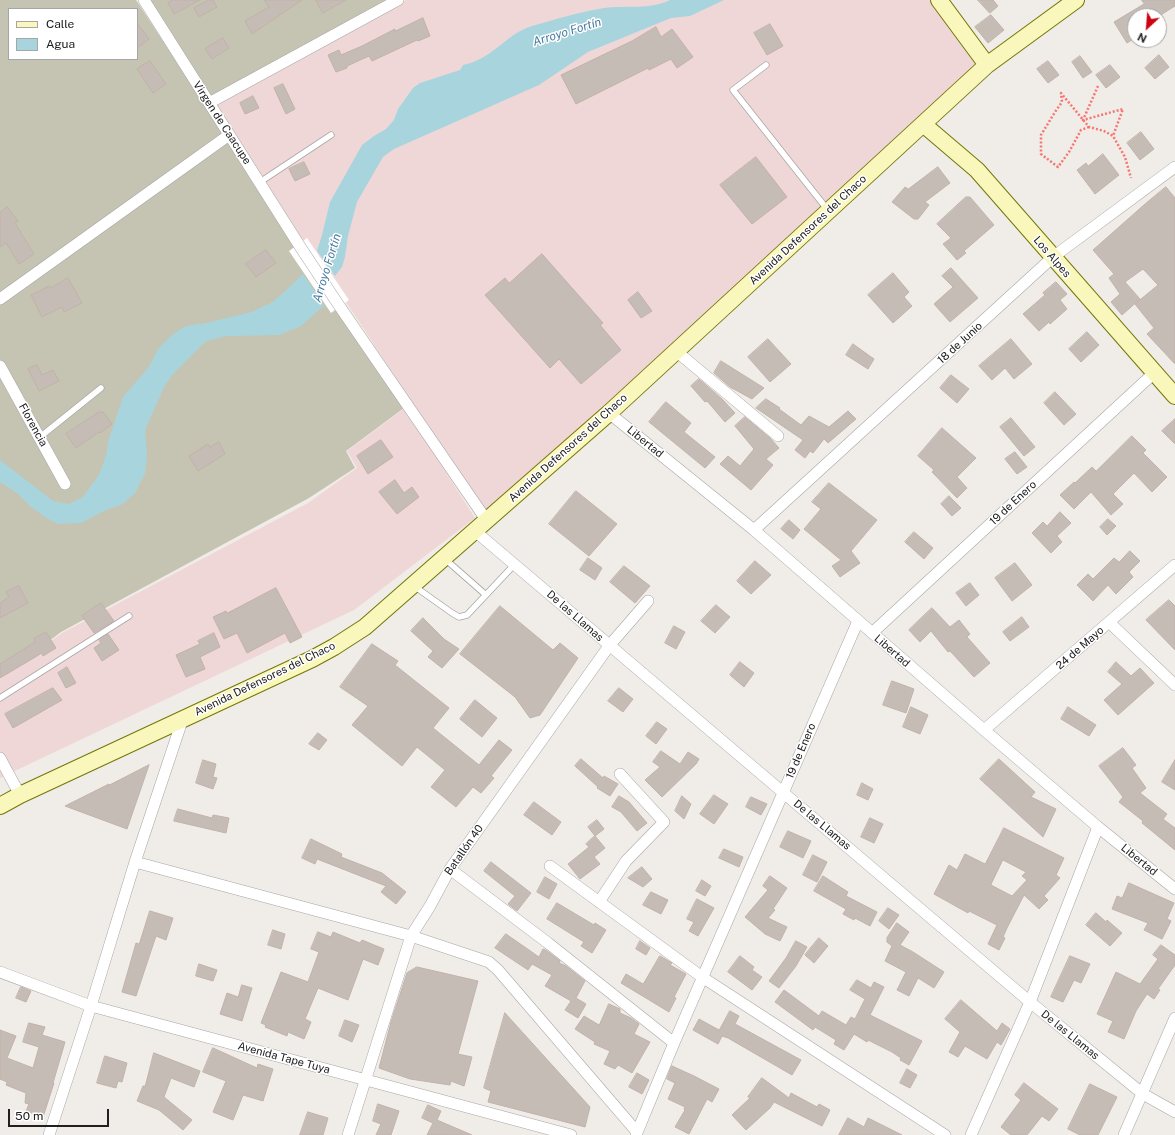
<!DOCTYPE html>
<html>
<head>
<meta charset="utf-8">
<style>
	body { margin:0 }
	#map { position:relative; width:1175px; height:1135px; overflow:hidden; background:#f0ece7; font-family:"Public Sans",sans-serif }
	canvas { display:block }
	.legend { position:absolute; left:8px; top:8px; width:130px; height:52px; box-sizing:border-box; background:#fff; border:1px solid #a6a6a6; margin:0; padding:5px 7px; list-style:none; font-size:12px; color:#202020 }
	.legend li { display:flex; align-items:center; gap:8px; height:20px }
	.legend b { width:20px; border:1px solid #a6a6a6 }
	.north { position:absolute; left:1127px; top:8px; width:40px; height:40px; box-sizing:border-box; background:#fff; border:1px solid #a6a6a6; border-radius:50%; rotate:206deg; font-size:11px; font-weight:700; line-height:16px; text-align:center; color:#202020 }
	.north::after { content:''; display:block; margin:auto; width:14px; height:18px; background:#cc0412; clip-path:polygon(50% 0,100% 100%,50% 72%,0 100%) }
	.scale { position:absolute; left:8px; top:1109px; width:101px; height:18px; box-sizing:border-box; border:2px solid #202020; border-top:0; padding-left:5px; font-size:12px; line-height:14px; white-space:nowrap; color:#202020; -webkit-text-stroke:3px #fff; paint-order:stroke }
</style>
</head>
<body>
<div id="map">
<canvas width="1175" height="1135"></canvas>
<ul class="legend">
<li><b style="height:5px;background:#f9f7bc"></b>Calle</li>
<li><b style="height:11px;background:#a8d5dd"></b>Agua</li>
</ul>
<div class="north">N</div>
<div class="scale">50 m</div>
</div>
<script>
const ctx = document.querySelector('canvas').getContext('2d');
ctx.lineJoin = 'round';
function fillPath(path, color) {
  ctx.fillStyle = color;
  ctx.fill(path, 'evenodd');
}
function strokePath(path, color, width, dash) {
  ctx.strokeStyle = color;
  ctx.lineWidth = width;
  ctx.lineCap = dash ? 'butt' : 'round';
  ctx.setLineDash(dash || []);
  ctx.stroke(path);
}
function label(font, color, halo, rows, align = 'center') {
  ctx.font = font + ' "Public Sans",sans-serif';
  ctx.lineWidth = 3;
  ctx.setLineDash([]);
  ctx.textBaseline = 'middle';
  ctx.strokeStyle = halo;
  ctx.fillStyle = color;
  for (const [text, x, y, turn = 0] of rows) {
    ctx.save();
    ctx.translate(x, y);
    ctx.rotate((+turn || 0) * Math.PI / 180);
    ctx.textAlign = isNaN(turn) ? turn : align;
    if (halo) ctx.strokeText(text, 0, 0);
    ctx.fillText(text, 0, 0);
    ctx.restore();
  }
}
const commercial = new Path2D(`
	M406 0H945L991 66 487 520 360 323 210 104Z
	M405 408 475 518 354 610 0 778V679L62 633 308 503 357 468 347 451Z`);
const construction = new Path2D(`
	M0 0H136L404 408 346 451 355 468 309 498 61 632 0 678ZM9 9H137V59H9Z
	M145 0H396L209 99Z`);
const water = new Path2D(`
	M670 0H724L690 16 671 18 588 52 539 85 394 149 383 157 357 202 348 236 345 257 342 267 335 276 317 251 322 235 330 202 362 145 374 136 386 129 394 120 398 109 413 88 420 83 460 70 463 65C491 60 506 35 529 27 553 20 578 12 604 8 626 5 650 10 670 0Z
	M303 274 324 305 301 326 279 335 226 336 206 341 172 375 164 387 145 430 147 455 145 473 135 493 123 504 106 510 81 523 58 524 45 517 30 506 17 493 0 482V460L53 501 69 504 83 497 99 475 107 453 108 442 123 397 149 367 158 349 173 334 186 326 206 323 252 312 271 303 279 297Z`);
const pier = new Path2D(`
	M307 238 349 300 331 313 289 251Z`);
const stream = new Path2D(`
	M318 301 330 262`);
const building = new Path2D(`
	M173 0H200L174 14 168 3Z
	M209 0H213L217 7 199 17 194 8Z
	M264 0H302L252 34 245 21 269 7Z
	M316 0H346L323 13Z
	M978 0H993L998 6 990 13Z
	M1142 0H1175V6L1159 16H1135V38L1127 43 1114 22 1144 4Z
	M991 15 1004 30 988 43 975 27Z
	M423 18 430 36 418 41 417 40 372 61 369 56 347 66V68L336 72 328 55 339 50 341 55 362 46 395 29V31Z
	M137 23 149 39 137 48Z
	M770 24 783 46 767 55 754 33Z
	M656 27 661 37 672 29 693 57 677 68 671 59 649 70 648 68 576 104 561 75 632 41Z
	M223 38 229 48 212 59 205 49Z
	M1159 55 1169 67 1155 79 1145 68Z
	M1080 56 1092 72 1083 78 1072 62Z
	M150 61 166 84 153 93 137 69Z
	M1048 61 1059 75 1048 83 1037 69Z
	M1110 65 1120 77 1106 88 1096 75Z
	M283 84 295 109 286 114 274 88Z
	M253 96 259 108 245 114 240 103Z
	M1141 132 1154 149 1140 160 1127 143Z
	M1103 154 1119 175 1095 194 1077 170 1086 163 1088 166Z
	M756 157 787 197 752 224 720 185Z
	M304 162 310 174 295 181 289 169Z
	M938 167 950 183 925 202 929 205 918 219H914L892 202 905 187 908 189Z
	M1166 187 1175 198V364L1147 334 1154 328 1135 304 1158 285 1143 269 1125 282 1140 299 1122 315 1111 302 1120 294 1109 278 1114 274 1093 250 1145 204Z
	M966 197H970L994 225 964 251 966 253 957 260 943 244 951 238 937 224Z
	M7 207 18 221 15 223 34 254 19 264 6 243 0 247V213Z
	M266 250 276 263 256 277 246 264Z
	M542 254 603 323 600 325 621 350 581 384 559 359 550 368 485 295 505 278 509 283Z
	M951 268 978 298 950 322 934 304 953 287 942 276Z
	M893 273 909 292 904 297 912 306 893 323 868 295Z
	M68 278 82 303 64 312 62 307 42 317 31 295 49 286 50 288Z
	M1056 282 1067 294 1060 300 1067 309 1050 324 1049 322 1039 331 1023 314 1045 295 1043 293Z
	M638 292 652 311 641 318 628 300Z
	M1087 332 1099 345 1081 362 1069 349Z
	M768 339 791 364 770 382 748 357Z
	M1011 339 1032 364 1014 379 1005 368 992 380 979 366Z
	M853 344 874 359 868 369 846 355Z
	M721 361 764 388 752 399 730 387 714 373Z
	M37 365 42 375 53 370 59 381 39 391 28 369Z
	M951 375 969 389 957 403 940 388Z
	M699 379 722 399 735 413 725 422 707 401 705 402 691 386Z
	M1055 392 1076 414 1064 425 1044 403Z
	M766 399 780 408 779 409 801 425 809 416 829 427 848 411 856 419 828 443 824 439 813 453 810 451 805 458 795 450 803 440 756 408Z
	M666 402 691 423 684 432 715 457 705 468 649 422Z
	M99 412H103L112 424 100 433 99 432 76 448 66 434Z
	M745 417 770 438 779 448 766 459 773 465 751 490 720 464 728 456 740 466 754 449 735 426Z
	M1011 418 1035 447 1024 456 1000 427Z
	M1175 419V444L1162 431Z
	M942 428 976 458 957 477 967 488 957 498 932 472 934 470 918 456Z
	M1132 436 1146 450 1143 453 1167 477 1152 492 1134 473 1113 494 1123 504 1111 515 1091 492 1074 509 1060 495 1074 482 1075 483 1092 467 1096 471Z
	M381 440 393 457 368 474 357 456Z
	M219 442 225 454 198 471 189 456 208 444 210 447Z
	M1015 452 1027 467 1017 474 1005 459Z
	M395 480 404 493 412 487 419 497 397 514 379 492Z
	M829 483 877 520 851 551 860 563 840 577 832 566 841 560 804 529 821 509 812 502Z
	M576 491 617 524 589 556 549 524Z
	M949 496 961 508 952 516 941 504Z
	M1060 512 1071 523 1057 536 1062 542 1051 553 1032 533 1043 522 1047 526Z
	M1108 519 1116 526 1107 535 1100 527Z
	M789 520 800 530 793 539 781 529Z
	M914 532 933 548 924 559 905 542Z
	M1130 551 1140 561 1129 572 1133 577 1116 594 1108 585 1093 601 1077 585 1088 574 1093 579 1114 558 1119 562Z
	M588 558 602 568 595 580 580 570Z
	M755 561 771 575 751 594 737 581Z
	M1015 563 1032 585 1012 601 995 578Z
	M624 566 650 586 635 603 610 582Z
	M970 583 979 595 966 606 956 593Z
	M19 586 28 603 0 618V603L9 597 6 592Z
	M276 588 302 637 290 643 285 633 247 653 237 633 224 639 213 617 226 611 227 613Z
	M1169 600 1175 606V650L1146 620Z
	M101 603 114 621 94 633 82 616Z
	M716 605 730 617 715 633 701 621Z
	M500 606 553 650 560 643 578 658 540 715 530 718 515 697 460 654Z
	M932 608 950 627 959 620 970 634 967 637 990 663 974 677 950 651 948 652 931 631 920 642 909 630Z
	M1022 617 1029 627 1010 641 1003 632Z
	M423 618 444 639 459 649 442 668 428 657 433 651 411 631Z
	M674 626 685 632 676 649 665 643Z
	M46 632 56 648 43 656 42 653 0 678V664L35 642 34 639Z
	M214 633 220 647 200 657 205 669 186 677 176 655 200 644 198 641Z
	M108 634 119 650 102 661 94 648 101 643 99 640Z
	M372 644 398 661 395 665 449 708 433 728 479 765 499 740 512 750 491 776 494 778 481 793 473 787 456 807 431 787 445 770 417 747 402 766 352 725 368 706 340 687Z
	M740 662 754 673 744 687 730 675Z
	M1116 662 1131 676 1140 668 1154 683 1118 715 1104 700 1122 684 1108 672Z
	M67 667 76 683 66 688 58 673Z
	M892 681 914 689 906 713 883 705Z
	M53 688 62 700 13 728 5 714Z
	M619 688 633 699 623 712 608 701Z
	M475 700 497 718 482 737 460 719Z
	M911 707 928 715 920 734 903 727Z
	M1068 707 1096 725 1089 736 1061 719Z
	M657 722 667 729 656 744 646 736Z
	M318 733 327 740 319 750 309 744Z
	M1123 748 1136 765 1132 768 1146 788 1140 793 1167 814 1163 819 1175 828V850L1142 823 1143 821 1119 802 1123 797 1099 766Z
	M661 751 680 764 688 752 699 759 696 764 662 797 645 780 660 767 653 762Z
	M581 759 603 778 604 776 618 784 610 796 597 788 598 787 575 766Z
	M999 759 1035 792 1031 797 1056 809 1043 837 980 779Z
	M203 760 216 764 213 777 217 778 213 789 196 783Z
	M1175 760V790L1162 782Z
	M149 765 127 829 65 806 109 784V785Z
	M862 783 873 789 868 800 857 795Z
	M714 795 728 804 714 824 700 814Z
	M619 796 629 802 647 823 637 831 621 812 612 807Z
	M682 796 691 804 684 819 675 811Z
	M751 797 767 804 761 815 746 807Z
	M534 802 561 822 552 835 524 815Z
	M178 809 212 818 213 815 229 818 226 833 174 821Z
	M870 818 883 824 874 843 861 837Z
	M597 820 604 829 595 836 588 827Z
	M1004 828 1064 858 1056 875 1060 878 1044 896 1048 900 1039 909 1024 895 1007 928 1003 937 1005 938 999 950 988 944 997 925 969 911 968 913 934 894 949 865 957 870 965 854 985 864ZM1003 860 1026 872 1022 876 1027 880 1012 896 991 885Z
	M788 831 811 841 803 858 780 847Z
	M595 836 605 848 594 857 600 864 580 879 568 864 589 847 586 844Z
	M311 839 342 854 341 857 382 873 406 892 396 904 381 892 386 886 317 859 315 864 302 858Z
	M724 849 743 857 739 867 719 858Z
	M813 855 827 862 817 882 803 875Z
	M491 862 531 893 517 911 508 904 515 896 484 871Z
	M642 867 652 879 643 887 628 878Z
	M770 876 787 888 773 909 775 910 768 918 787 927 780 941 765 934 745 917 768 890 763 886Z
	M823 876 848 892 846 896 877 912 870 926 855 918 854 920 843 914 846 909 814 891Z
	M545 877 557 884 549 899 537 892Z
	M702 880 711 886 705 896 696 891Z
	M1129 883 1174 903 1167 919 1171 921 1162 939 1144 930 1148 923 1112 909 1117 896 1122 898Z
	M651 892 668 900 661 914 643 905Z
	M697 899 714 908 698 936 689 931 694 922 687 919Z
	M557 903 594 925 595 923 606 930 592 953 581 946 584 942 547 919Z
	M888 908 899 915 889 929 879 921Z
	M150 911 173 918 166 940 156 936 136 996 122 992 136 943 139 944Z
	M1096 913 1106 922 1107 920 1122 933 1110 946 1086 925Z
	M897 923 909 932 900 945 913 952 944 972 934 988 918 978 909 996 897 990 906 972 885 961 892 946 887 942V938Z
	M273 930 285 934 281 949 268 945Z
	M318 932 331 937 333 932 360 943 362 940 384 949 378 965 363 959 348 1000 318 988 305 1019 311 1022 304 1039 288 1032 287 1036 265 1027 266 1025 261 1023 281 972 308 982 319 952 311 949Z
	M506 934 539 957 543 949 547 951 560 961 559 963 566 966 585 981 576 998 586 1004 578 1018 565 1010 571 1001 545 986 552 975 532 964 528 970 495 948Z
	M819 938 828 946 814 963 805 955Z
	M640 941 650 948 646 955 636 949Z
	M796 941 807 947 796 966 779 988 769 981 786 958Z
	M1161 945 1175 955V965L1158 989 1160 990 1154 999 1147 994 1136 1011 1124 1039 1108 1032 1113 1021 1097 1014 1116 972 1140 984 1158 959 1153 955Z
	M660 956 672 963 670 965 686 974 674 997 676 998 669 1012 621 983 626 974 643 984Z
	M740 956 754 967 752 970 762 977 752 990 728 972Z
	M1070 956 1090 964 1081 983 1074 980 1063 1002 1051 997Z
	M199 964 217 970 213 981 196 976Z
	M417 967 478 981 458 1054 472 1057 464 1086 451 1081 450 1085 410 1079 379 1068 391 1022 407 973Z
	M857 980 871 988 874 982 884 987 870 1015 922 1041 909 1065 900 1060 901 1058 892 1052 868 1040 867 1042 854 1034 844 1050 834 1044 836 1040 815 1027 813 1030 775 1002 784 990 819 1016 822 1011 846 1025 851 1017 855 1019 865 999 850 990Z
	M242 985 252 988 242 1021 220 1014 227 993 238 997Z
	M21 987 31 991 26 1002 16 998Z
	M961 1000 997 1031 1002 1023 1010 1029 1001 1045 997 1042 987 1059 965 1046 958 1057 949 1052 960 1032 945 1019Z
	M609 1004 620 1009V1013L631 1018 639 1024 634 1034 650 1042 632 1073 618 1065 615 1069 604 1064 610 1051 594 1044 595 1042 575 1029 584 1016 599 1025Z
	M730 1011 739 1016 735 1024 801 1060 792 1075 728 1038 722 1036 718 1044 693 1030 699 1019 719 1030Z
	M505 1013 590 1107 585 1127 488 1102 491 1091 484 1088Z
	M345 1020 359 1025 352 1042 339 1036Z
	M29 1023 45 1027 42 1035 65 1042 53 1083H54L43 1117 26 1111 29 1104 25 1103 26 1093 6 1085 7 1082 0 1079V1030L16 1036 7 1058 33 1068 39 1047 23 1042Z
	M213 1048 257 1068 258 1064 273 1069 263 1101 243 1095 233 1120 213 1112 226 1081 203 1072Z
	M154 1053 200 1071 194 1087 171 1078 164 1097 192 1120 183 1130 159 1110 137 1101 143 1086H145Z
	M105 1056 127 1063 122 1082 118 1081 116 1088 97 1083Z
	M672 1066 694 1076 719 1089 712 1102 707 1099 689 1134 675 1127 685 1110 684 1109 685 1107 668 1099 675 1083 667 1079Z
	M907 1069 917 1075 910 1088 900 1083Z
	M637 1073 649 1080 642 1094 629 1087Z
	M762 1078 789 1098 791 1093 817 1107 819 1104 830 1110 822 1126 774 1102 770 1108 746 1130 732 1115 750 1098 748 1097Z
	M1024 1083 1058 1109 1049 1121 1042 1116 1027 1135H1011L1001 1127 1021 1100 1015 1095Z
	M1090 1084 1117 1097 1098 1135H1080L1068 1129Z
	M378 1104 399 1111 391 1135H376L381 1124 373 1121Z
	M428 1105 441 1111 437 1120 472 1135H427L433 1123 422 1118Z
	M308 1112 328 1118 323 1135H300Z
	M848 1118 864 1127 868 1118 902 1135H839Z`);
const path = new Path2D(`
	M1098 86 1083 120 1123 109 1113 136
	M1089 127 1081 130 1069 152 1058 167 1041 154V135L1055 112 1062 102 1061 93 1089 127 1104 131 1113 136 1125 157 1131 178`);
const lane = new Path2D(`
	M766 65 733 90 827 209
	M260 182 331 135
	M40 437 101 388
	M445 559 486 595
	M414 586 452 613 459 617 467 615 514 565
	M0 698 129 616`);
const street = new Path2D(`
	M144 0 299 245 338 304 487 521
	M209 103 398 0
	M0 299 229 135
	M676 351 778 436
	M0 366 65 484
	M609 413 754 530 984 730 1098 827 1175 889
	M754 530 1053 257 1175 167
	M475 531 1030 1002 1143 1094 1175 1112
	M1110 623 1175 685
	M872 633 1154 373
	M984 730 1175 565
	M0 758 20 795
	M135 862 411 936 489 962 498 970 637 1132
	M550 866 702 977 945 1135
	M450 869 548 943 674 1043
	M599 902 626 861 664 822 620 774
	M0 972 91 1006 571 1135
	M49 1135 91 1006 135 862 183 718
	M348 1135 411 936 430 906 450 869 609 646 648 601
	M636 1135 674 1043 858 621
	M971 1135 1030 1002 1098 827
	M1124 1135 1175 1018`);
const secondary = new Path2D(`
	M939 0 987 65
	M923 124 977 170 1175 396
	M0 806 20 795 312 659 334 647 365 627 609 413 987 65 1076 0`);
const streetNames = [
	["Virgen de Caacupe",222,123,57],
	["Avenida Defensores del Chaco",808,230,-43],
	["Los Alpes",1052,257,49],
	["18 de Junio",960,343,-42],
	["Florencia",33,425,61],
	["Libertad",645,442,39],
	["Avenida Defensores del Chaco",568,448,-42],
	["19 de Enero",1013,503,-43],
	["De las Llamas",575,616,41],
	["24 de Mayo",1080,648,-41],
	["Libertad",892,651,41],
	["Avenida Defensores del Chaco",265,679,-26],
	["19 de Enero",801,751,-67],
	["De las Llamas",822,825,40],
	["Batallón 40",464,850,-55],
	["Libertad",1139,860,39],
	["De las Llamas",1070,1035,39],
	["Avenida Tape Tuya",284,1058,15]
];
const waterNames = [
	["Arroyo Fortín",567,32,-17],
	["Arroyo Fortín",327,268,-73]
];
fillPath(commercial, '#f0d7d7');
fillPath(construction, '#c5c4b2');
fillPath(water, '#a8d5dd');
fillPath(pier, '#fff');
strokePath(stream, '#a8d5dd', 4);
fillPath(building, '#c5bcb6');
strokePath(building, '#c2b2a9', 1);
strokePath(lane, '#a7a7a7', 7);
strokePath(street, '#a7a7a7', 12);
strokePath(secondary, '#737707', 18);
strokePath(path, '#f77571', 2.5, [2, 2]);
strokePath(lane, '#fff', 5.5);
strokePath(street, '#fff', 11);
strokePath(secondary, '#f9f7bc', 16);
label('11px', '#202020', '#fff', streetNames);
label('italic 12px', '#47799f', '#fff', waterNames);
</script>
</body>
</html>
